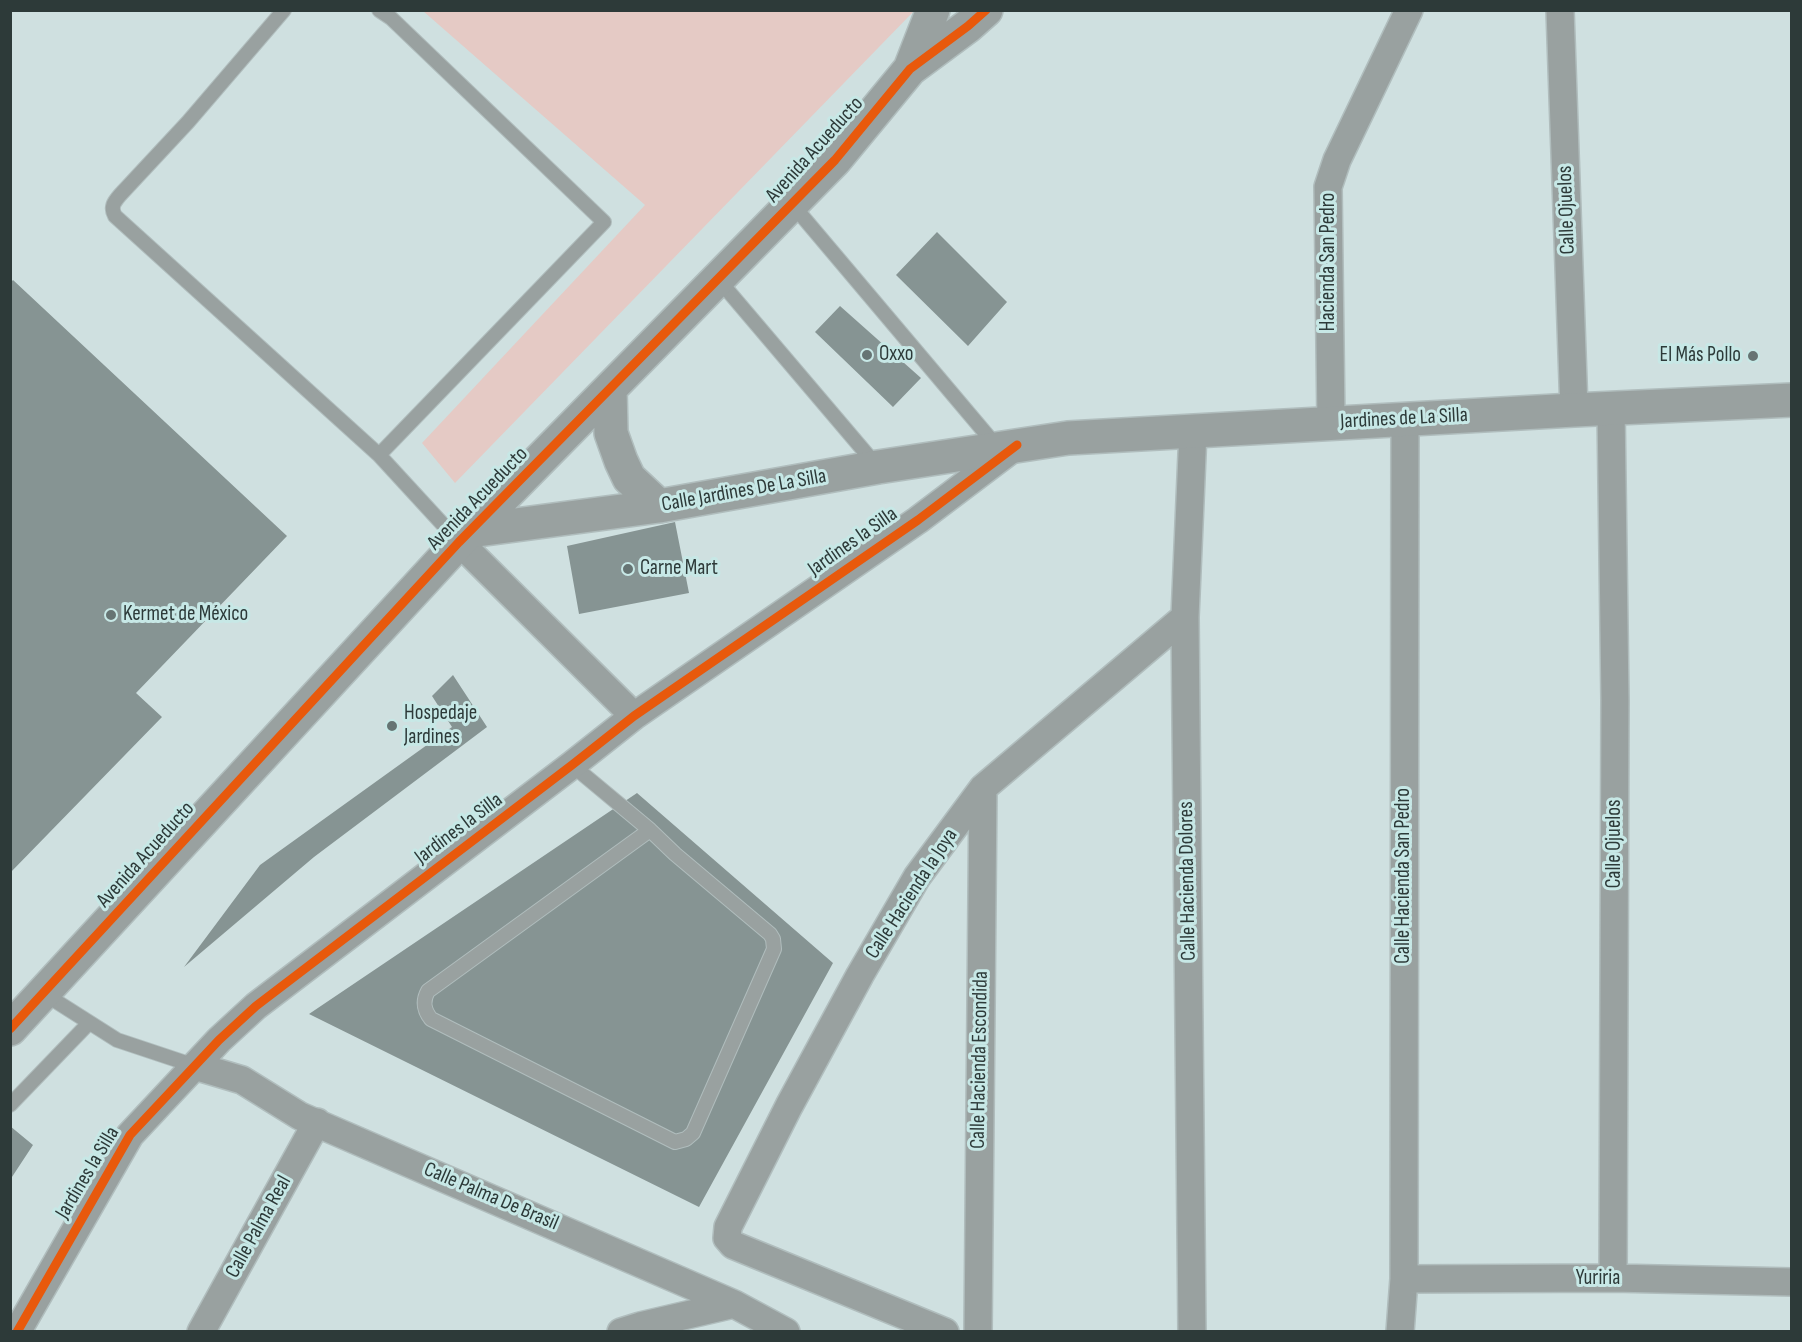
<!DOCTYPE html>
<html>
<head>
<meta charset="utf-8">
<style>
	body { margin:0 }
	#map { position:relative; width:1802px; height:1342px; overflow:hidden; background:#cfe0e0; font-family:"Sofia Sans Condensed",sans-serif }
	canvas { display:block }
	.frame { position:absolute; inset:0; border:12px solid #2d3a39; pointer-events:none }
</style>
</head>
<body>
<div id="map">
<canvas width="1802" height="1342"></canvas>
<div class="frame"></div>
</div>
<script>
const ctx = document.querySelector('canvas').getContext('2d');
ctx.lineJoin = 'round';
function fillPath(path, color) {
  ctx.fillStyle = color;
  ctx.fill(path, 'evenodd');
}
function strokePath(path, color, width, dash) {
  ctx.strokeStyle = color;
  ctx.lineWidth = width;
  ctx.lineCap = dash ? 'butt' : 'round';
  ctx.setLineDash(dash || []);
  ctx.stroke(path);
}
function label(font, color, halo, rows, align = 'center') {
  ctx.font = font + ' "Sofia Sans Condensed",sans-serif';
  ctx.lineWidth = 6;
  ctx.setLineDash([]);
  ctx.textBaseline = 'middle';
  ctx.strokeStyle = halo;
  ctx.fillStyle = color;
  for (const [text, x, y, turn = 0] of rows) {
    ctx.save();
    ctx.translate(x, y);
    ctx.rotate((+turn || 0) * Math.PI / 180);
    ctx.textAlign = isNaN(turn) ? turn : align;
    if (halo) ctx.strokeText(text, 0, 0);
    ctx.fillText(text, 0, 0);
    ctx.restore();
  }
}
const green = new Path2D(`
	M423 11H914L455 483 422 443 645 205Z`);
const building = new Path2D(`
	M937 232 1007 302 968 346 896 275Z
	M13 280 287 536 136 693 162 717 10 873V283Z
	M840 306 921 378 893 407 815 332Z
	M675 522 689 593 579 614 567 546Z
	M453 675 487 727 314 857 184 967 260 865 452 727 432 696Z
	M637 793 833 963 699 1207 309 1014Z
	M10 1126 33 1145 10 1180Z`);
const service = new Path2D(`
	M284 10 188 122 120 195C114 202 110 207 115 216L379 455 459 542
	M792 204 998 448
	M718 279 876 465
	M379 455 604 222 391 18 379 10
	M572 765 650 830 675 854 770 934 773 939 774 949 693 1133 686 1139 675 1142 431 1019C424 1010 422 1002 428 991L650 830
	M43 993 117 1040 195 1066
	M10 1105 89 1023`);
const minor = new Path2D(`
	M1560 10 1574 410
	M1611 409 1615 700 1613 1278
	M1331 423 1328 187 1337 160 1409 10
	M459 542 634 716
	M195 1066 242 1080 300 1116 734 1304 786 1332
	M1404 1279 1613 1278 1792 1282
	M17 1332 130 1135 219 1040 256 1006 572 765 634 716 918 520 1016 446
	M201 1332 317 1122
	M621 1332 640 1326 734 1304
	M945 1332 733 1245 727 1238 728 1227 789 1106 860 975 917 877 983 788 1185 617
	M978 1332 983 788
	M1192 1332 1185 617 1193 431
	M1400 1332 1404 1279 1405 420`);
const tertiary = new Path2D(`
	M910 69 933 10
	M610 389 611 433 621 461 629 478 659 506
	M470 531 659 506 878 467 1068 438 1574 410 1792 400
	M10 1029 459 542 835 160 910 69 968 26 986 10`);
const cycleway = new Path2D(`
	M10 1029 459 542 835 160 910 69 968 26 986 10
	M17 1332 130 1135 219 1040 256 1006 572 765 634 716 918 520 1017 445`);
const markers = [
	[867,355,6,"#667473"],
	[1753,356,6,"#667473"],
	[628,569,6,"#667473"],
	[111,615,6,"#667473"],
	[392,726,6,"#667473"]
];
const streetNames = [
	["Avenida Acueducto",815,150,-48],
	["Calle Ojuelos",1567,210,-92],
	["Hacienda San Pedro",1329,262,-90],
	["Jardines de La Silla",1404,419,-3],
	["Calle Jardines De La Silla",744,491,-10],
	["Avenida Acueducto",478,499,-46],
	["Jardines la Silla",853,542,-35],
	["Jardines la Silla",459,829,-37],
	["Calle Ojuelos",1615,844,-90],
	["Avenida Acueducto",146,855,-48],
	["Calle Hacienda San Pedro",1404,876,-90],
	["Calle Hacienda Dolores",1188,881,-91],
	["Calle Hacienda la Joya",912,894,-57],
	["Calle Hacienda Escondida",980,1060,-89],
	["Jardines la Silla",88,1173,-59],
	["Calle Palma De Brasil",491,1197,23],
	["Calle Palma Real",259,1227,-61],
	["Yuriria",1598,1279]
];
const poiNames = [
	["Oxxo",879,355],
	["El Más Pollo",1741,356,"right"],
	["Carne Mart",640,569],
	["Kermet de México",123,615],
	["Hospedaje",404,714],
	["Jardines",404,738]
];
fillPath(green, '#e5cac5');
fillPath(building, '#869493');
strokePath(service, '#b0bdbd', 16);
strokePath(minor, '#b0bdbd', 30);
strokePath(tertiary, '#b0bdbd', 36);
strokePath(service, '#99a1a0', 14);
strokePath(minor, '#99a1a0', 27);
strokePath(tertiary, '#99a1a0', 33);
strokePath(cycleway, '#e8590c', 9);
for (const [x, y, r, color] of markers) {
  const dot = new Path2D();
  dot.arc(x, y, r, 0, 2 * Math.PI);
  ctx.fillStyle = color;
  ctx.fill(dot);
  strokePath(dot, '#c7e8e6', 2);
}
label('21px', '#2d3a39', '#c7e8e6', streetNames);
label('21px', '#2d3a39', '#c7e8e6', poiNames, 'left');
</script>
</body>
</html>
